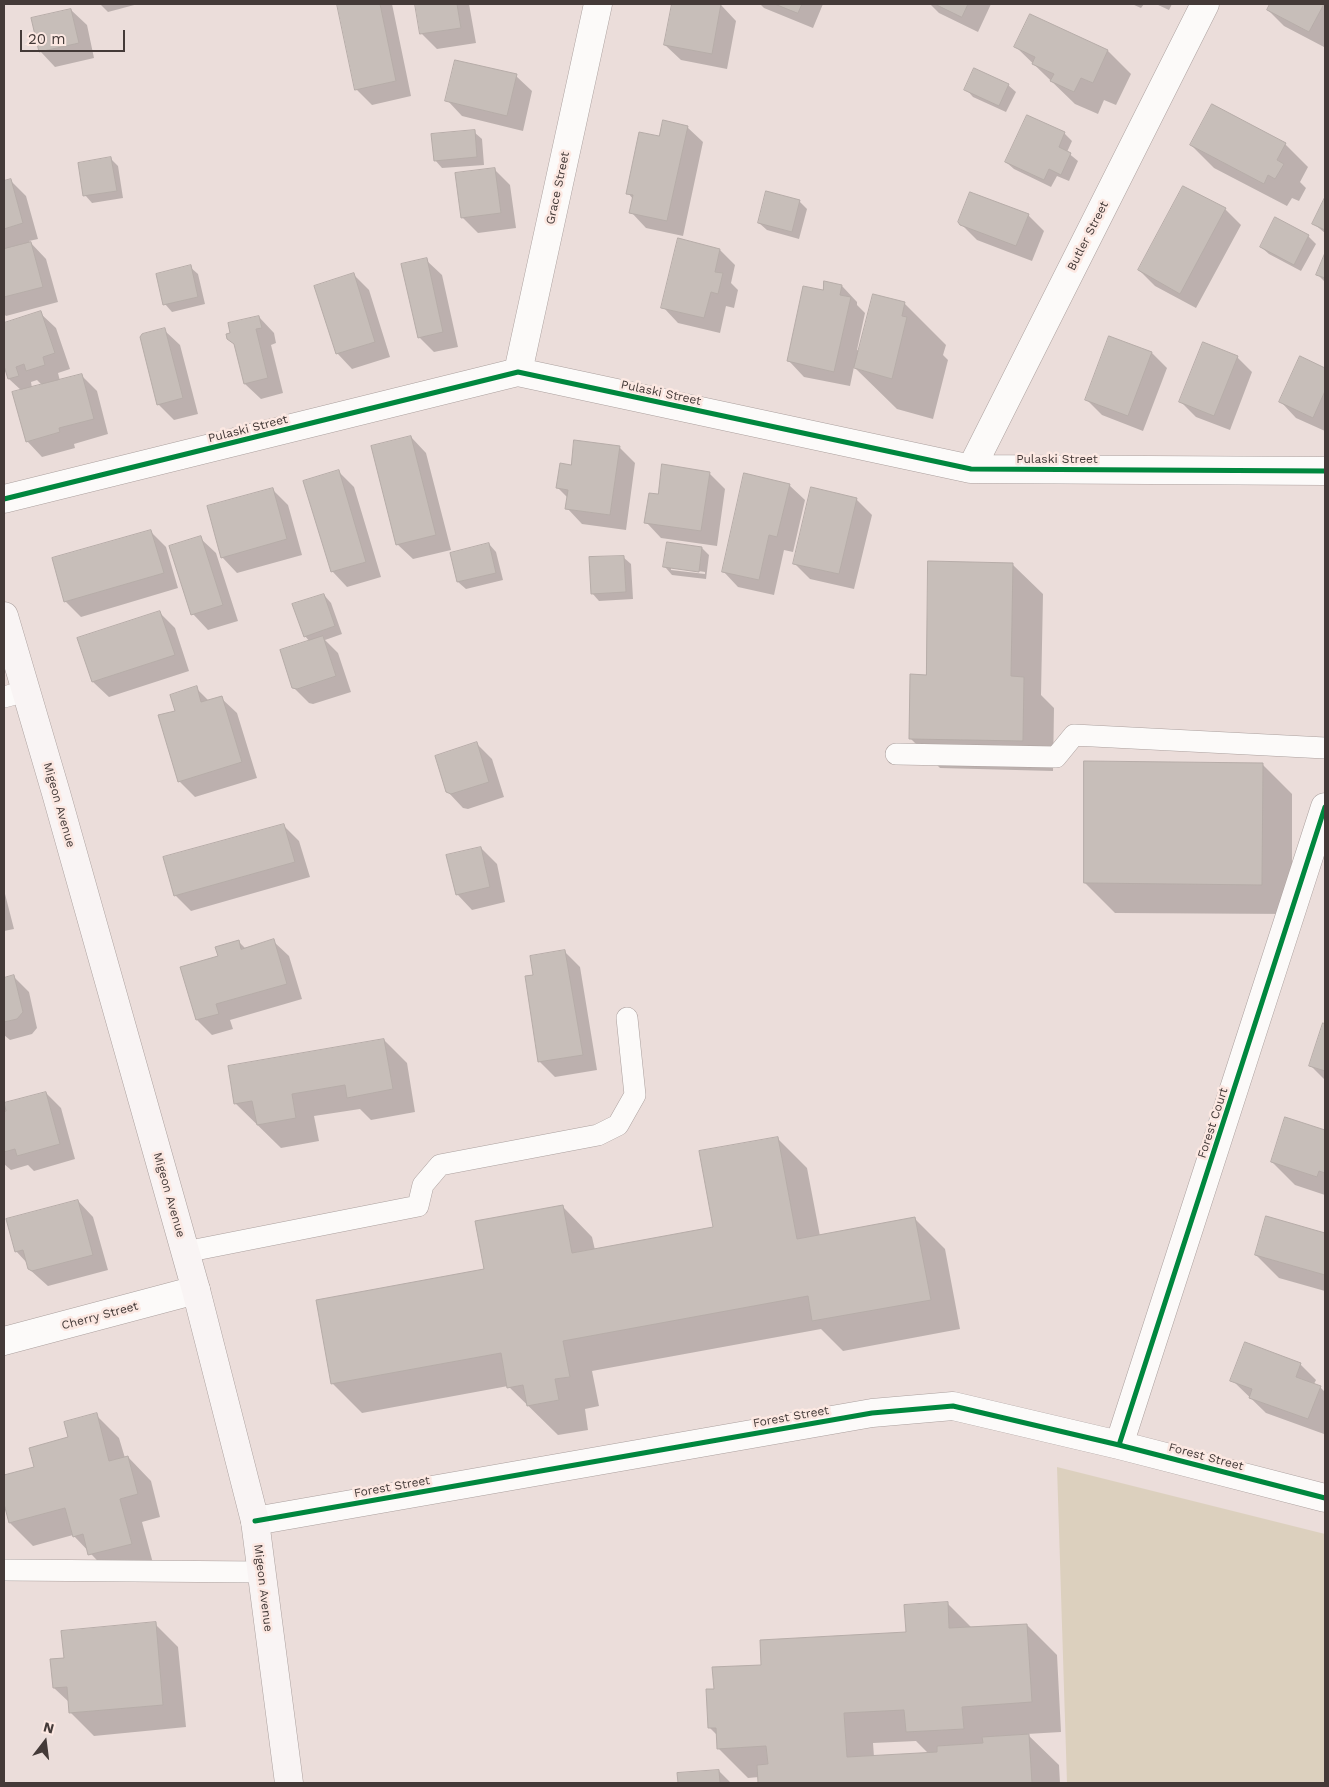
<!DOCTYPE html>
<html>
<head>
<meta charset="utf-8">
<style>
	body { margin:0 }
	#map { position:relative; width:1329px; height:1787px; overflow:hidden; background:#ebddda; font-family:"Work Sans",sans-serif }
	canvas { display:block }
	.frame { position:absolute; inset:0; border:5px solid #443a38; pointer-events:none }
	.north { position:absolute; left:20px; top:1717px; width:50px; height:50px; -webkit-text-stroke:4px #fce8e2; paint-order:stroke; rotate:15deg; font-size:14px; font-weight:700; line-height:20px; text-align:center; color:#443a38 }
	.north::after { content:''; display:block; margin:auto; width:18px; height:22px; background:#443a38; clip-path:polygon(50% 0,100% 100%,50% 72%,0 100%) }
	.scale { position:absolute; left:20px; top:30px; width:105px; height:22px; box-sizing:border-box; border:2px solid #443a38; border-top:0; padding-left:6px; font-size:15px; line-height:18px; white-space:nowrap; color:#443a38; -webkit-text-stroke:4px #fce8e2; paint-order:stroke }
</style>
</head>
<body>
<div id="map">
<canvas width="1329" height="1787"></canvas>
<div class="frame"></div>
<div class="north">N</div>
<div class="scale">20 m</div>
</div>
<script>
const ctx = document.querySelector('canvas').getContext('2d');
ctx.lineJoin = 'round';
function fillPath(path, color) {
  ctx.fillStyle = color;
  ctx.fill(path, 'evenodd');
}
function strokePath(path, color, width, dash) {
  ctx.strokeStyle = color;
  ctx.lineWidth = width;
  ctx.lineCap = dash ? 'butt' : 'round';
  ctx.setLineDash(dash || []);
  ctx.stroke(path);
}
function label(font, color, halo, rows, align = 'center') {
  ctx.font = font + ' "Work Sans",sans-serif';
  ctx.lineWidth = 5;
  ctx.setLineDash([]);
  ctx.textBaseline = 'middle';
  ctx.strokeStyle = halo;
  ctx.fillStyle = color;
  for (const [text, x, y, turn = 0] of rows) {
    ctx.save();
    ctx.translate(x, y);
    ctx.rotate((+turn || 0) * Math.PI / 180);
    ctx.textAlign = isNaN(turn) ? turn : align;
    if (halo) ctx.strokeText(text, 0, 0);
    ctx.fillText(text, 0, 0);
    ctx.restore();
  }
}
const green = new Path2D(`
	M1057 1467 1325 1534V1783H1067Z`);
const shadow = new Path2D(`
	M100 4H138L108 12Z
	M339 4H392L411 96 372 105 356 89Z
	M417 4H469L476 43 437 49 422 34Z
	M673 4H713L721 5 736 21 727 69 681 60 665 45Z
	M760 4H823L813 28 764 8Z
	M930 4H991L978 32 939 13Z
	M1132 4H1144L1141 8Z
	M1156 4H1172L1169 10Z
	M1272 4H1325L1324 47 1284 26 1268 10Z
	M71 10 87 25 94 58 55 67 40 51Z
	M1016 47 1108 51 1131 74 1116 105 1104 100 1098 114 1075 104Z
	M516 76 532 91 523 131 462 116 447 100Z
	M1008 85 1016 92 1006 112 973 97 966 89Z
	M1028 117 1065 134 1072 141 1067 152 1078 161 1069 181 1057 176 1051 187 1014 169 1006 162Z
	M687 127 703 142 683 236 646 228 631 212 633 199 628 193Z
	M474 132 482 139 484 165 442 168 435 160Z
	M1285 144 1308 167 1300 182 1306 188 1299 201 1292 198 1287 206 1214 168 1191 145Z
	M111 159 118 166 123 198 92 203 85 195Z
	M494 169 510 185 516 228 478 233 462 217Z
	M11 181 26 196 38 239 29 241 46 259 58 302 6 316 4 314V183Z
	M1325 199V233L1314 224Z
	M799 201 807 209 799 239 767 230 759 223Z
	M1225 209 1241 225 1196 308 1155 286 1139 270Z
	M1028 215 1044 231 1032 261 977 240 961 224Z
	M1308 236 1316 244 1301 271 1269 254 1261 247Z
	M720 250 735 265 731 283 738 290 734 308 726 306 720 333 678 323 663 307Z
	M1325 256V282L1317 274Z
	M426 260 442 275 458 347 434 352 419 337Z
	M190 267 198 274 205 304 172 312 165 304Z
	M353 274 369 290 390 357 352 369 337 353Z
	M825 283 842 286 857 302V305L865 313 857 350 860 351 904 303 946 345 943 355 948 360 933 419 897 409 854 367 850 386 804 377 789 361 824 292Z
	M40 313 56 328 70 369 58 373 60 381 81 375 97 391 108 434 74 444 75 448 42 457 27 441 22 391 9 379 4 363V325ZM37 380 43 386 32 388 31 382Z
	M259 317 274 333 276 343 271 345 283 393 261 399 245 384 236 346 228 338Z
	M164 330 180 345 198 414 174 420 158 404Z
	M1152 353 1167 368 1143 431 1102 415 1086 399Z
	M1237 357 1252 372 1230 430 1196 417 1181 402Z
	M1301 358 1325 369V431L1296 418 1281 402Z
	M411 437 426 453 451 550 413 559 397 544Z
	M619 447 635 463 626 530 582 524 567 508 568 498 558 488 572 466Z
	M339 472 354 487 381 577 347 587 332 571Z
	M709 473 725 489 717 546 661 538 646 522 659 496Z
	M789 485 805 500 793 552 784 550 774 595 738 587 723 571Z
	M273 490 288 505 302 555 237 573 222 557Z
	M856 499 872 515 854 589 810 579 794 563Z
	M150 531 166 547 178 588 81 617 65 601Z
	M200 538 216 553 238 621 208 630 193 614Z
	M489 544 496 552 503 580 466 589 458 582 451 554Z
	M702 548 709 555 706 579 672 575 665 567ZM671 567 705 572V574L671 570Z
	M623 557 631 564 633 599 599 601 592 593Z
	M1013 565 1043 594 1041 695 1054 708 1053 771 940 768 910 738 927 676Z
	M324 595 331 603 342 634 325 640 338 653 351 692 313 704 309 703 293 687 310 642 305 636Z
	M160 613 175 628 189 671 109 697 93 682 79 639Z
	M196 688 209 701 221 698 237 713 257 778 195 797 179 781 176 712Z
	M477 744 492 759 504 797 468 809 463 808 448 792Z
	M1262 764 1292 794V914L1115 913 1085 883Z
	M284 826 299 841 310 877 191 911 175 895Z
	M481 848 497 864 505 902 472 910 457 894Z
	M4 890 14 929 4 931Z
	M238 941 246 949 273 941 289 956 302 999 230 1020 233 1029 212 1035 197 1020 219 957Z
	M565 952 580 967 597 1070 555 1077 540 1062Z
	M14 977 29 992 37 1028 32 1034 10 1040 4 1035V979Z
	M1324 1025H1325V1080L1311 1066Z
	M384 1040 407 1063 415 1112 371 1120 360 1109 314 1116 319 1141 281 1148 235 1103Z
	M46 1093 61 1108 75 1159 34 1171 28 1165 11 1170 4 1164V1112Z
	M1286 1119 1325 1132V1195L1295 1185 1272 1162Z
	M777 1138 807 1168 820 1236 915 1219 945 1249 960 1329 843 1351 821 1329 592 1371 599 1406 585 1409 588 1430 558 1435 508 1386 362 1413 332 1383 485 1270 563 1207 592 1237 595 1250 714 1228Z
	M78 1201 93 1217 108 1270 48 1286 29 1269 27 1263 16 1251Z
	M1267 1217 1325 1234V1291L1279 1278 1256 1255Z
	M1300 1364 1316 1380 1314 1384 1320 1387 1325 1392V1430L1324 1434 1266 1413 1232 1380Z
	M96 1415 119 1438 125 1458 128 1457 151 1481 160 1517 142 1522 154 1567 113 1577 73 1535 33 1546 10 1523 4 1499V1477L36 1468Z
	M947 1603 972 1628 1027 1625 1057 1655 1061 1732 1027 1734 1059 1765 1060 1783H759V1777L748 1778 718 1748 717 1735 710 1728 715 1690 763 1666 907 1633ZM916 1741 929 1754 874 1757 873 1743Z
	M155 1624 178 1647 186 1727 94 1736 71 1713 70 1703 54 1688Z
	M719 1771 731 1783H679L678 1774Z`);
const building = new Path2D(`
	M337 4H380L396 81 355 90Z
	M415 4H457L461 28 420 34Z
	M672 4H721L712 54 664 45Z
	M775 4H802L798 13Z
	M935 4H968L962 17Z
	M1270 4H1324L1309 32 1267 10Z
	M71 9 79 43 39 52 31 18Z
	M1030 14 1108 50 1093 83 1081 78 1074 92 1050 81 1054 74 1032 64 1035 57 1014 47Z
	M455 60 517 74 507 116 445 101Z
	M974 68 1009 84 999 106 964 90Z
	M1212 104 1286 143 1277 160 1284 164 1275 179 1268 175 1264 184 1190 145Z
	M1027 115 1065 132 1059 147 1071 153 1061 175 1049 169 1044 180 1005 162Z
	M663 120 688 126 667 221 629 213 633 195 626 194 639 132 659 136Z
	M475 130 477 157 434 161 431 134Z
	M111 157 117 191 83 196 78 163Z
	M495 168 501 213 461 218 455 173Z
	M11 179 23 223 4 229V181Z
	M1183 186 1226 208 1180 294 1138 270Z
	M766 191 800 200 792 232 758 223Z
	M970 192 1029 214 1016 246 960 225 958 222Z
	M1325 197V230L1312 224Z
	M1275 217 1309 235 1294 265 1260 247Z
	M678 238 720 249 715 272 723 273 718 294 711 292 704 318 661 308Z
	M31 242 43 287 4 297V249Z
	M1325 253V278L1316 275Z
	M427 258 443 332 418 338 401 264Z
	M191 265 198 297 163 305 156 274Z
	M354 273 375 342 336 354 314 286Z
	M824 281 842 285 840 295 851 297 834 372 787 361 803 286 823 290Z
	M873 294 905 302 902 316 907 317 892 379 854 368Z
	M41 311 55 353 43 357 45 365 26 371 24 364 16 367 19 376 8 379 4 366V323Z
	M259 316 262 328 256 329 268 378 244 384 234 344 227 339 226 334 230 333 228 323Z
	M165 328 183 398 157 405 140 337 142 334Z
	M1109 336 1152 352 1128 416 1085 400Z
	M1203 342 1238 356 1214 416 1179 402Z
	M1300 356 1325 368V391L1313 418 1279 402Z
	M82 374 94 419 59 428 60 432 26 442 12 392Z
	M411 436 436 535 396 545 371 446Z
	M574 440 620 446 610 515 565 509 568 490 556 488 560 463 571 465Z
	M662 464 710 472 701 531 644 523 649 493 658 494Z
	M339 470 366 562 331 572 303 481Z
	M744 473 790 484 777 537 769 535 759 580 722 572Z
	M811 487 857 498 839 574 793 564Z
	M273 488 287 539 221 558 207 506Z
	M151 530 164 573 64 602 52 558Z
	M201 536 223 605 191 615 169 546Z
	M667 542 702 547 699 572 663 567Z
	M489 543 496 573 457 582 450 553Z
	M624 556 626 592 591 594 589 557Z
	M928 561 1013 563 1011 676 1024 677 1023 741 909 739 910 674 926 675Z
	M324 594 335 626 304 637 292 604Z
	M160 611 175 655 92 682 77 638Z
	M323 636 336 676 297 689 292 688 280 650Z
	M197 686 201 702 222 696 242 762 178 782 158 715 175 711 170 695Z
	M477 742 489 782 451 794 446 792 435 756Z
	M1084 761 1263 763 1262 885 1084 883Z
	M284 824 295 862 174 896 163 857Z
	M481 847 490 887 456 895 446 855Z
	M274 939 287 984 216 1004 219 1014 196 1020 180 967 218 956 215 947 239 940 241 949Z
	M565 950 583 1055 538 1062 525 976 533 975 530 956Z
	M14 975 23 1012 17 1019 4 1022V978Z
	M1323 1023 1325 1024V1071L1309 1066Z
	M384 1039 393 1089 347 1098 345 1085 292 1094 296 1118 257 1125 252 1101 234 1104 228 1066Z
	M46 1092 60 1144 17 1156 15 1149 4 1152V1111H6L4 1103Z
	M1285 1117 1325 1130V1173L1319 1171 1317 1177 1271 1162Z
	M778 1137 797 1239 915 1217 931 1300 812 1321 808 1296 563 1341 570 1377 555 1379 559 1400 527 1406 523 1385 507 1388 501 1353 331 1384 316 1300 484 1269 475 1221 563 1205 572 1253 713 1227 699 1151Z
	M78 1200 93 1255 32 1271 28 1269 23 1250 15 1252 6 1219Z
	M1266 1216 1325 1233V1275L1255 1255Z
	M1245 1342 1301 1363 1296 1377 1321 1386 1308 1419 1249 1398 1252 1389 1230 1381Z
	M97 1413 109 1461 128 1456 138 1494 120 1499 132 1544 88 1555 83 1534 73 1537 65 1508 9 1523 4 1504V1475L34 1467 29 1448 68 1437 64 1422Z
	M948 1602 949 1628 1027 1624 1032 1702 962 1707 964 1729 906 1732 904 1710 844 1713 847 1757 937 1752V1746L983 1743 982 1737 1029 1734 1032 1783H758L757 1765 768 1764 766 1746 717 1749 716 1728H708L706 1689H714L712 1667 761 1665 760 1640 906 1632 904 1605Z
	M156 1622 163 1705 69 1713 67 1687 53 1688 50 1659 64 1658 61 1631Z
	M719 1770 720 1783H678L677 1773Z`);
const service = new Path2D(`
	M4 697 26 691
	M896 754 1056 757 1074 735 1325 748
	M185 1252 418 1206 423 1185 440 1165 598 1135 618 1125 635 1095 627 1018
	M4 1570 261 1572`);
const minor = new Path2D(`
	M518 372 598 4
	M971 469 1205 4
	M4 499 518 372 971 469 1325 471
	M4 1341 196 1290
	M1119 1445 1325 807
	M255 1521 872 1413 953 1406 1119 1445 1325 1498`);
const secondary = new Path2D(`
	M4 616 56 793 196 1290 255 1521 289 1783`);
const cycleway = new Path2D(`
	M4 499 518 372 971 469 1325 471
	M1119 1445 1325 807
	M255 1521 872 1413 953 1406 1119 1445 1325 1498`);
const streetNames = [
	["Grace Street",558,188,-78],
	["Butler Street",1088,236,-63],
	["Pulaski Street",661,393,12],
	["Pulaski Street",248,429,-14],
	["Pulaski Street",1057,459],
	["Migeon Avenue",59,805,74],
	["Forest Court",1213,1123,-72],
	["Migeon Avenue",169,1195,74],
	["Cherry Street",100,1316,-15],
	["Forest Street",791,1417,-10],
	["Forest Street",1206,1457,15],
	["Forest Street",392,1487,-10],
	["Migeon Avenue",263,1588,83]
];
fillPath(green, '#dcd0be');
fillPath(shadow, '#0003');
fillPath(building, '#c7beb9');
strokePath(building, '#b6aca8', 1);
strokePath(service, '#aba09e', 22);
strokePath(minor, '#aba09e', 29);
strokePath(secondary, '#aba09e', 29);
strokePath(service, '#fcfaf9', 21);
strokePath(minor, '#fcfaf9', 28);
strokePath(secondary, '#f9f4f4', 28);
strokePath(cycleway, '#00873e', 5);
label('12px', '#443a38', '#fce8e2', streetNames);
</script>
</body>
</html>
